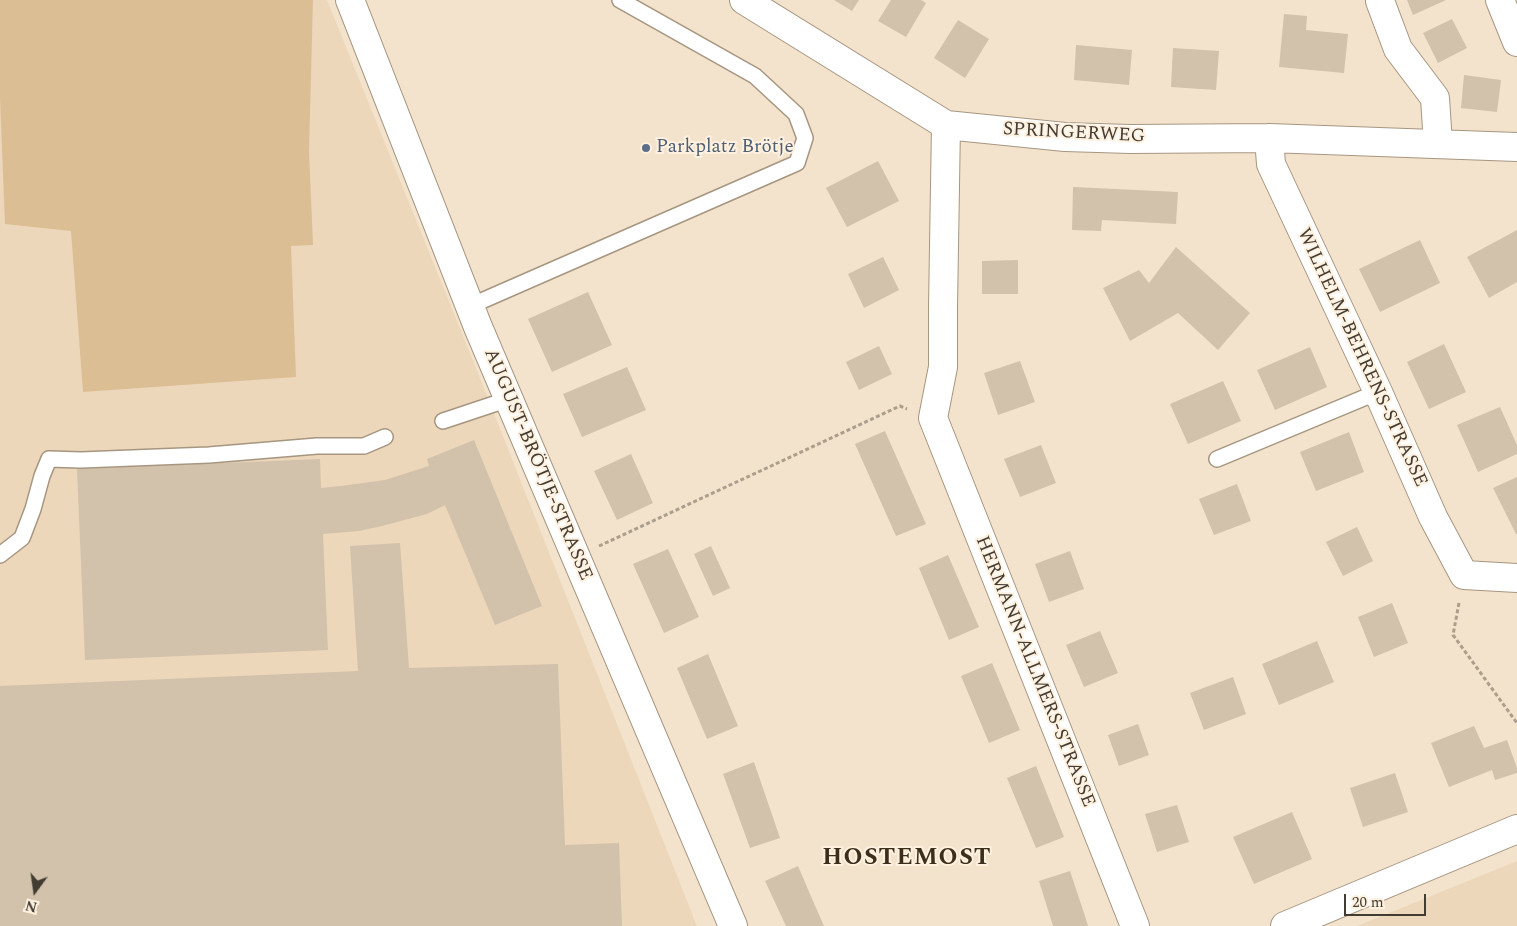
<!DOCTYPE html>
<html>
<head>
<meta charset="utf-8">
<style>
	body { margin:0 }
	#map { position:relative; width:1517px; height:926px; overflow:hidden; background:#f4e3cc; font-family:Spectral,serif }
	canvas { display:block }
	.north { position:absolute; left:10px; top:866px; width:50px; height:50px; -webkit-text-stroke:4px #fff1df; paint-order:stroke; rotate:194deg; font-size:14px; font-weight:700; line-height:20px; text-align:center; color:#433c33 }
	.north::after { content:''; display:block; margin:auto; width:18px; height:22px; background:#433c33; clip-path:polygon(50% 0,100% 100%,50% 72%,0 100%) }
	.scale { position:absolute; left:1344px; top:894px; width:82px; height:22px; box-sizing:border-box; border:2px solid #433c33; border-top:0; padding-left:6px; font-size:15px; line-height:18px; white-space:nowrap; color:#433c33; -webkit-text-stroke:4px #fff1df; paint-order:stroke }
</style>
</head>
<body>
<div id="map">
<canvas width="1517" height="926"></canvas>
<div class="north">N</div>
<div class="scale">20 m</div>
</div>
<script>
const ctx = document.querySelector('canvas').getContext('2d');
ctx.lineJoin = 'round';
function fillPath(path, color) {
  ctx.fillStyle = color;
  ctx.fill(path, 'evenodd');
}
function strokePath(path, color, width, dash) {
  ctx.strokeStyle = color;
  ctx.lineWidth = width;
  ctx.lineCap = dash ? 'butt' : 'round';
  ctx.setLineDash(dash || []);
  ctx.stroke(path);
}
function label(font, color, halo, rows, align = 'center') {
  ctx.font = font + ' Spectral,serif';
  ctx.lineWidth = 4;
  ctx.setLineDash([]);
  ctx.textBaseline = 'middle';
  ctx.strokeStyle = halo;
  ctx.fillStyle = color;
  for (const [text, x, y, turn = 0] of rows) {
    ctx.save();
    ctx.translate(x, y);
    ctx.rotate((+turn || 0) * Math.PI / 180);
    ctx.textAlign = isNaN(turn) ? turn : align;
    if (halo) ctx.strokeText(text, 0, 0);
    ctx.fillText(text, 0, 0);
    ctx.restore();
  }
}
const built = new Path2D(`
	M0 0H327L474 363 697 926H0Z
	M1517 861V926H1357Z`);
const green = new Path2D(`
	M0 0H313L309 151 313 245 291 246 296 377 83 392 71 231 5 224 0 98Z`);
const building = new Path2D(`
	M834 0H859L852 11Z
	M891 0H921L926 3 906 37 878 21Z
	M1407 0H1446L1413 15Z
	M1284 14 1307 16 1306 30 1348 34 1344 73 1279 67Z
	M1452 19 1467 48 1438 63 1423 33Z
	M958 20 989 39 965 78 934 58Z
	M1076 45 1132 50 1129 85 1074 80Z
	M1173 48 1219 51 1216 90 1171 87Z
	M1464 75 1501 80 1497 112 1461 108Z
	M878 161 899 201 847 227 826 188Z
	M1073 187 1178 192 1176 224 1102 220 1101 231 1072 230Z
	M1517 230V282L1489 298 1467 257Z
	M1420 240 1440 283 1380 312 1359 269Z
	M1176 247 1250 313 1218 350 1178 313 1130 341 1103 288 1139 270 1149 283Z
	M883 257 899 290 864 308 848 274Z
	M1018 260V294H982V261Z
	M588 292 612 345 552 372 528 319Z
	M1444 344 1466 392 1429 409 1407 362Z
	M879 346 892 374 859 390 846 362Z
	M1310 347 1327 387 1275 410 1257 370Z
	M1020 361 1035 402 998 415 984 373Z
	M627 367 646 410 582 437 563 394Z
	M1223 381 1241 421 1188 444 1170 404Z
	M1500 407 1517 445V454L1478 472 1457 425Z
	M885 431 926 524 896 536 855 444Z
	M1349 432 1364 472 1316 491 1300 452Z
	M474 440 542 606 495 625 445 505 427 514 382 526 359 531 323 534 328 650 85 660 77 469 320 459 321 488 341 486 385 480 429 466 427 459Z
	M1041 445 1056 483 1020 497 1004 459Z
	M631 454 653 503 617 520 594 471Z
	M1517 477V534H1516L1493 488Z
	M1237 484 1251 521 1214 535 1199 499Z
	M1357 527 1373 561 1343 576 1326 542Z
	M400 543 409 668 558 664 565 845 619 843 622 926H0V686L358 671 350 546Z
	M711 546 730 588 713 596 694 554Z
	M668 549 699 617 664 633 633 564Z
	M1070 551 1084 589 1049 602 1035 564Z
	M948 555 979 627 949 640 919 568Z
	M1392 603 1408 643 1374 657 1358 617Z
	M1100 631 1118 673 1084 687 1066 645Z
	M1317 641 1334 682 1279 705 1262 664Z
	M708 654 738 726 707 739 677 668Z
	M992 663 1020 730 989 743 961 676Z
	M1233 677 1246 714 1204 730 1190 693Z
	M1138 724 1149 755 1119 766 1108 735Z
	M1474 726 1484 748 1507 740 1517 768V773L1495 780 1492 770 1449 787 1431 743Z
	M754 762 780 838 750 848 723 774Z
	M1036 766 1064 837 1036 848 1007 778Z
	M1395 773 1408 812 1363 827 1350 788Z
	M1177 805 1189 842 1157 852 1145 814Z
	M1292 812 1312 859 1254 884 1233 837Z
	M798 866 813 901 824 926H786L765 881Z
	M1070 871 1084 913 1088 926H1053L1039 881Z`);
const path = new Path2D(`
	M599 546 900 406 907 409
	M1459 603 1453 635 1517 723`);
const lane = new Path2D(`
	M470 306 797 163 805 138 796 114 755 76 620 0
	M443 421 509 399
	M1217 459 1378 392
	M0 555 22 538 33 509 42 476 49 459 81 460 209 455 317 446H364L385 437`);
const street = new Path2D(`
	M350 0 478 327 733 926
	M744 0 946 125 1065 137 1130 139 1269 138 1517 147
	M1500 0 1517 42
	M1380 1 1398 49 1435 98 1438 144
	M946 125 943 307V367L933 418 1135 926
	M1269 138 1271 164 1378 392 1433 517 1464 575 1517 578`);
const secondary = new Path2D(`
	M1285 926 1517 829`);
const markers = [
	[646,148,5,"#5c6f8a"]
];
const streetNames = [
	["SPRINGERWEG",1074,134,3],
	["WILHELM-BEHRENS-STRASSE",1361,358,65],
	["AUGUST-BRÖTJE-STRASSE",537,465,67],
	["HERMANN-ALLMERS-STRASSE",1034,672,68]
];
const serviceNames = [
	["Parkplatz Brötje",656,148]
];
const districtNames = [
	["HOSTEMOST",907,859]
];
fillPath(built, '#edd7ba');
fillPath(green, '#dcbe95');
fillPath(building, '#d2c1ab');
strokePath(lane, '#a69681', 18);
strokePath(street, '#a69681', 30);
strokePath(secondary, '#a69681', 30);
strokePath(path, '#ab9e8d', 3, [4, 2.5]);
strokePath(lane, '#fff', 15);
strokePath(street, '#fff', 28);
strokePath(secondary, '#fff', 28);
for (const [x, y, r, color] of markers) {
  const dot = new Path2D();
  dot.arc(x, y, r, 0, 2 * Math.PI);
  ctx.fillStyle = color;
  ctx.fill(dot);
  strokePath(dot, '#fff1df', 2);
}
label('19px', '#433c33', '#fff1df', streetNames);
label('19px', '#4e5e75', '#fff1df', serviceNames, 'left');
ctx.letterSpacing = '1px';
label('bold 24px', '#3b2e1b', '#fff1df', districtNames);
ctx.letterSpacing = '0px';
</script>
</body>
</html>
